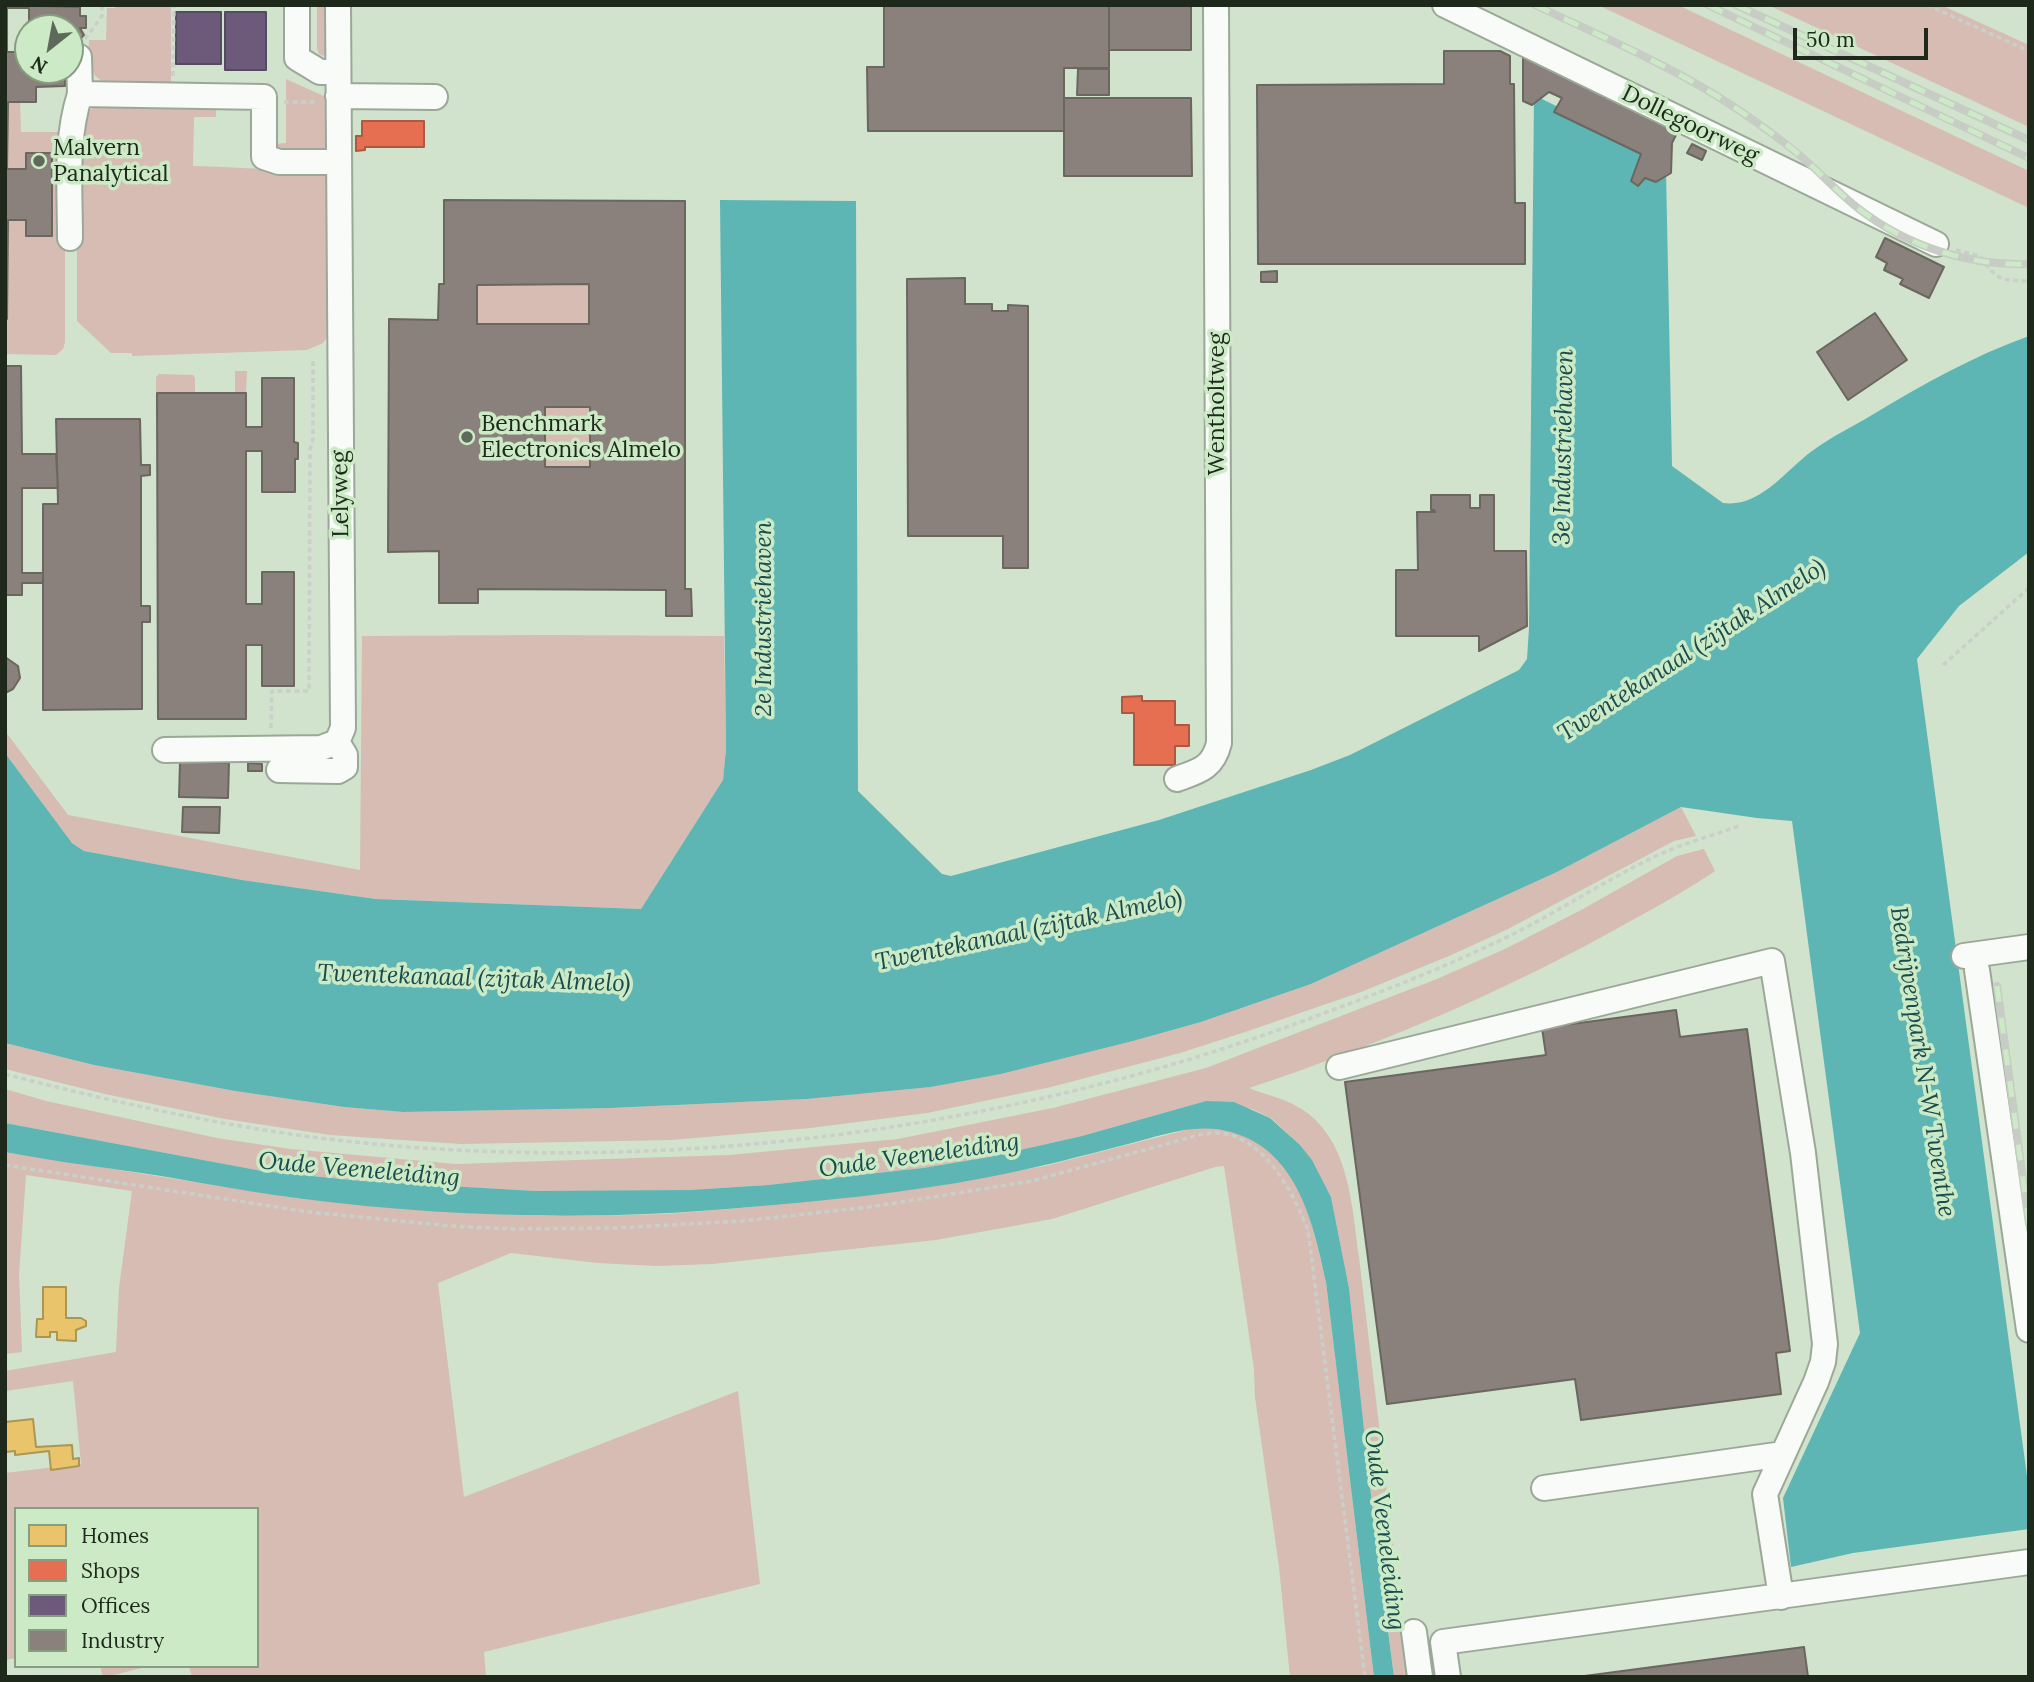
<!DOCTYPE html>
<html>
<head>
<meta charset="utf-8">
<style>
	body { margin:0 }
	#map { position:relative; width:2034px; height:1682px; overflow:hidden; background:#d1e2cd; font-family:Lora,serif }
	canvas { display:block }
	.frame { position:absolute; inset:0; border:7px solid #1e291c; pointer-events:none }
	.legend { position:absolute; left:14px; top:1507px; width:245px; height:161px; box-sizing:border-box; background:#cceac5; border:2px solid #869d81; margin:0; padding:9px 12px; list-style:none; font-size:21px; color:#1e291c }
	.legend li { display:flex; align-items:center; gap:14px; height:35px }
	.legend b { width:35px; border:2px solid #869d81 }
	.north { position:absolute; left:14px; top:14px; width:70px; height:70px; box-sizing:border-box; background:#cceac5; border:2px solid #869d81; border-radius:50%; rotate:211deg; font-size:19px; font-weight:700; line-height:28px; text-align:center; color:#1e291c }
	.north::after { content:''; display:block; margin:auto; width:24px; height:32px; background:#5d6a5a; clip-path:polygon(50% 0,100% 100%,50% 72%,0 100%) }
	.scale { position:absolute; left:1793px; top:28px; width:135px; height:32px; box-sizing:border-box; border:4px solid #1e291c; border-top:0; padding-left:9px; font-size:21px; line-height:24px; white-space:nowrap; color:#1e291c; -webkit-text-stroke:5px #cceac5; paint-order:stroke }
</style>
</head>
<body>
<div id="map">
<canvas width="2034" height="1682"></canvas>
<div class="frame"></div>
<ul class="legend">
<li><b style="height:19px;background:#e9c46a"></b>Homes</li>
<li><b style="height:19px;background:#e76f51"></b>Shops</li>
<li><b style="height:19px;background:#6d597a"></b>Offices</li>
<li><b style="height:19px;background:#8a817c"></b>Industry</li>
</ul>
<div class="north">N</div>
<div class="scale">50 m</div>
</div>
<script>
const ctx = document.querySelector('canvas').getContext('2d');
ctx.lineJoin = 'round';
function fillPath(path, color) {
  ctx.fillStyle = color;
  ctx.fill(path, 'evenodd');
}
function strokePath(path, color, width, dash) {
  ctx.strokeStyle = color;
  ctx.lineWidth = width;
  ctx.lineCap = dash ? 'butt' : 'round';
  ctx.setLineDash(dash || []);
  ctx.stroke(path);
}
function label(font, color, halo, rows, align = 'center') {
  ctx.font = font + ' Lora,serif';
  ctx.lineWidth = 7;
  ctx.setLineDash([]);
  ctx.textBaseline = 'middle';
  ctx.strokeStyle = halo;
  ctx.fillStyle = color;
  for (const [text, x, y, turn = 0] of rows) {
    ctx.save();
    ctx.translate(x, y);
    ctx.rotate((+turn || 0) * Math.PI / 180);
    ctx.textAlign = isNaN(turn) ? turn : align;
    if (halo) ctx.strokeText(text, 0, 0);
    ctx.fillText(text, 0, 0);
    ctx.restore();
  }
}
const green = new Path2D(`
	M116 5H171V86C149 86 99 94 90 67 87 59 89 48 89 40H106L107 8H115Z
	M317 5H331L328 52 323 56 319 54 317 48Z
	M1598 5H1678L2029 171V208Z
	M1768 5H1941L2029 45V127Z
	M286 79 326 97 329 151 287 155 275 149V144L286 143Z
	M8 102H20L21 132H65V342L63 349 56 355 5 354V320L8 319V220H25L26 236H52V153H26L25 168 8 169Z
	M96 106 216 108V117H194L193 166C238 167 283 172 327 168L328 336 323 343 307 350 132 356V353H111L77 321V136L87 112Z
	M478 285H588L589 323H478Z
	M235 371H247L246 392H235Z
	M159 374 193 375 195 378V392H156V377Z
	M545 407H590L589 467 545 466Z
	M548 635 724 636 726 749 723 780 641 909 376 899 242 880 84 851 72 843 5 753V731L68 815 360 870 362 636Z
	M1681 807 1696 836 1674 841 1508 929 1449 956 1361 992 1248 1031 1180 1053 1051 1087 927 1113 810 1128 671 1140 461 1144 330 1135 225 1119 105 1094 5 1069V1043L94 1065 235 1091 344 1107 403 1112 611 1108 807 1099 931 1087 1001 1074 1133 1041 1201 1022 1311 984 1557 872Z
	M1704 849 1715 871C1681 894 1645 913 1609 933 1494 996 1373 1047 1249 1088 1268 1096 1283 1097 1303 1110 1350 1141 1352 1208 1359 1257L1409 1677H1394L1374 1524 1349 1288 1331 1197 1312 1161 1300 1145 1271 1118 1252 1109 1206 1101 1082 1136 989 1157 923 1168 768 1185 690 1190 596 1192 536 1191 362 1181 262 1171 5 1123V1089L46 1101 217 1138 290 1149 455 1164 730 1155 898 1139 1053 1108 1206 1068 1437 979 1507 948 1583 909 1677 856Z
	M1198 1127C1214 1129 1230 1130 1246 1136 1300 1156 1315 1232 1326 1282L1374 1677H1290L1279 1567 1255 1397 1254 1369 1224 1166 1215 1167 1052 1219 936 1240 712 1264 656 1266 598 1263 511 1253 438 1283 464 1497 738 1391 760 1584 484 1652 486 1677H192L189 1666H257V1509H16V1658L5 1660V1473L81 1464 73 1381 5 1391V1371L116 1352 119 1288 132 1191 26 1175 19 1274 22 1352 5 1354V1152L302 1199 448 1211 543 1216H590L666 1214 742 1208 934 1186 1045 1166Z
	M100 1666H150L105 1677H103Z`);
const water = new Path2D(`
	M1534 95 1661 158 1666 171 1672 466 1723 503C1760 508 1786 470 1812 451 1831 437 1852 427 1872 415 1922 385 1973 356 2029 336V552L1959 606 1917 659 2029 1491V1529L1853 1553 1791 1567 1783 1498 1860 1333 1792 821 1757 818 1681 807 1557 872 1311 984 1201 1022 1133 1041 1001 1074 931 1087 807 1099 611 1108 403 1112 344 1107 235 1091 94 1065 5 1043V753L72 843 84 851 242 880 376 899 641 909 723 780 726 749 720 200 856 201 858 791 942 874 951 876 1159 820 1311 770 1350 755 1519 670 1527 659 1529 628Z
	M1206 1101 1234 1102 1270 1118 1300 1145 1312 1160 1331 1197 1349 1288 1374 1524 1394 1677H1374L1326 1282C1313 1221 1296 1146 1226 1131 1193 1123 1160 1136 1128 1144 1082 1156 1036 1168 989 1177 907 1193 822 1201 739 1208 595 1221 447 1217 303 1199 256 1193 208 1184 161 1176 109 1168 57 1162 5 1152V1123L262 1171 362 1181 536 1191 690 1190 768 1185 923 1168 989 1157 1082 1136Z`);
const homes = new Path2D(`
	M43 1287H66V1318H81L86 1321V1326L76 1330V1341L57 1340V1332H50V1337H36L37 1319H43Z
	M33 1419 36 1447 72 1445 73 1459 79 1458V1466L51 1470 49 1451 15 1455V1451L5 1452V1422Z`);
const shops = new Path2D(`
	M362 121H424V147H365V150L356 151V136H362Z
	M1142 696V701H1175V725H1189V746H1175V765H1134V713H1122V697Z`);
const offices = new Path2D(`
	M176 12H221V64H176Z
	M225 12H266V70H225Z`);
const industry = new Path2D(`
	M5 5 80 7V16H86V28H80L84 35 80 39V47L70 48V28H29V8H7V52H28V70H65V86L36 87V102H8L7 169H26V153H52V236H26V220H8L7 319H5Z
	M884 5H1109V68H1064V131H868L867 67H884Z
	M1109 5H1191V50H1109Z
	M1444 51H1500L1510 56V84H1514L1515 203H1525V264H1258L1257 85 1444 84Z
	M1523 56 1678 131 1672 143 1671 173 1656 182 1645 178 1638 186 1631 181 1641 154 1554 112 1562 98 1549 92 1532 105 1523 101Z
	M1078 69H1109V95H1077Z
	M1064 98H1191L1192 176H1064Z
	M1692 144 1706 151 1702 160 1687 153Z
	M444 200 685 201V589H691L692 616H666V590L478 589V603H439V551L388 552 389 319 438 320 439 284H444ZM589 284V324H477V285ZM545 407H590V467H545Z
	M1885 238 1944 267 1929 298 1900 284 1903 279 1884 270 1887 263 1876 257Z
	M1277 271V282H1261V272Z
	M965 278V304H992V311H1008V305L1028 306V568H1003V536H908L907 279Z
	M1875 313 1907 360 1848 400 1817 352Z
	M5 366H21L22 454H56L58 488H22V573H43V583H22V595H5Z
	M262 378H294V442L298 443V459H295V492H262V451H246V604H262V572H294V686H262V645H246V719H158L157 393H246V427H262Z
	M56 419H140L141 465H150V475L141 476V606H150V622H142V709L43 710V504H58Z
	M1431 495H1470V508H1480V495H1494V551H1526L1527 626 1479 651V636H1396V570H1418L1417 512H1435L1434 510H1431Z
	M5 657 18 666 20 678 13 689 5 693Z
	M180 762 229 763 228 798 179 797Z
	M248 763 262 764V771H248Z
	M183 807H220L219 833 182 832Z
	M1676 1010 1680 1037 1747 1029 1790 1351 1776 1353 1781 1394 1581 1420 1575 1379 1387 1404 1345 1082 1546 1055 1542 1028Z
	M1804 1647 1808 1677H1577Z`);
const path = new Path2D(`
	M1927 5 2029 51
	M85 39 102 16V5
	M173 76 174 5
	M284 102H318
	M1956 250 1980 256C1997 280 1998 280 2029 281
	M1943 665 2029 588
	M271 728 272 691H309L310 450 313 438V361
	M5 1074C101 1099 199 1121 297 1135 629 1181 997 1136 1311 1018 1376 994 1441 969 1503 939 1555 914 1602 882 1654 857 1681 844 1711 836 1739 826
	M5 1165 309 1212 451 1226 514 1229 614 1228 742 1221 870 1207 1032 1181 1199 1135C1206 1134 1214 1132 1221 1133 1266 1139 1293 1193 1308 1230L1365 1677`);
const minor = new Path2D(`
	M297 5V58L320 72H338
	M1445 5 1936 244
	M79 57 80 94
	M338 96 435 97
	M70 238C70 190 65 140 80 94L264 97V157L279 162H338
	M165 750 321 748 337 742 343 728 338 5
	M279 770 338 771 345 767V755L337 742
	M1177 779C1199 771 1213 768 1219 743L1216 5
	M1964 956 2029 947
	M1977 970 2029 1330
	M1339 1067 1772 961 1803 1153 1825 1344 1823 1362 1816 1382 1765 1494 1781 1597
	M1544 1488 1783 1454
	M1414 1632 1420 1677
	M1448 1677 1443 1642 2029 1562`);
const rail = new Path2D(`
	M1535 5C1596 34 1660 61 1717 96 1744 113 1771 132 1796 152 1818 170 1837 192 1859 209 1907 246 1968 266 2029 264
	M1708 5 2029 158
	M1736 5 2029 140
	M1997 986 2029 1224`);
const markers = [
	[39,161,7,"#5d6a5a"],
	[467,437,7,"#5d6a5a"]
];
const streetNames = [
	["Dollegoorweg",1690,125,26],
	["Wentholtweg",1217,404,-90],
	["Lelyweg",341,494,-91]
];
const poiNames = [
	["Malvern",53,148],
	["Panalytical",53,174],
	["Benchmark",481,424],
	["Electronics Almelo",481,450]
];
const waterNames = [
	["3e Industriehaven",1564,447,-89],
	["2e Industriehaven",764,619,-90],
	["Twentekanaal (zijtak Almelo)",1692,651,-33],
	["Twentekanaal (zijtak Almelo)",1029,931,-12],
	["Twentekanaal (zijtak Almelo)",474,979,2],
	["Bedrijvenpark N-W Twenthe",1922,1062,81],
	["Oude Veeneleiding",919,1156,-8],
	["Oude Veeneleiding",359,1170,5],
	["Oude Veeneleiding",1384,1530,83]
];
fillPath(green, '#d6bcb2');
fillPath(water, '#5db6b4');
fillPath(homes, '#e9c46a');
strokePath(homes, '#ac9653', 2);
fillPath(shops, '#e76f51');
strokePath(shops, '#ab5a41', 2);
fillPath(offices, '#6d597a');
strokePath(offices, '#554b5e', 2);
fillPath(industry, '#8a817c');
strokePath(industry, '#6a675f', 2);
strokePath(minor, '#9ba898', 28);
strokePath(path, '#cacfc9', 3.5, [5, 3.5]);
strokePath(minor, '#f8fbf8', 24);
strokePath(rail, '#c7ccc5', 8);
strokePath(rail, '#cceac5', 5, [16]);
for (const [x, y, r, color] of markers) {
  const dot = new Path2D();
  dot.arc(x, y, r, 0, 2 * Math.PI);
  ctx.fillStyle = color;
  ctx.fill(dot);
  strokePath(dot, '#cceac5', 2.5);
}
label('23px', '#1e291c', '#cceac5', streetNames);
label('23px', '#1e291c', '#cceac5', poiNames, 'left');
label('italic 24px', '#1a4c4e', '#cceac5', waterNames);
</script>
</body>
</html>
